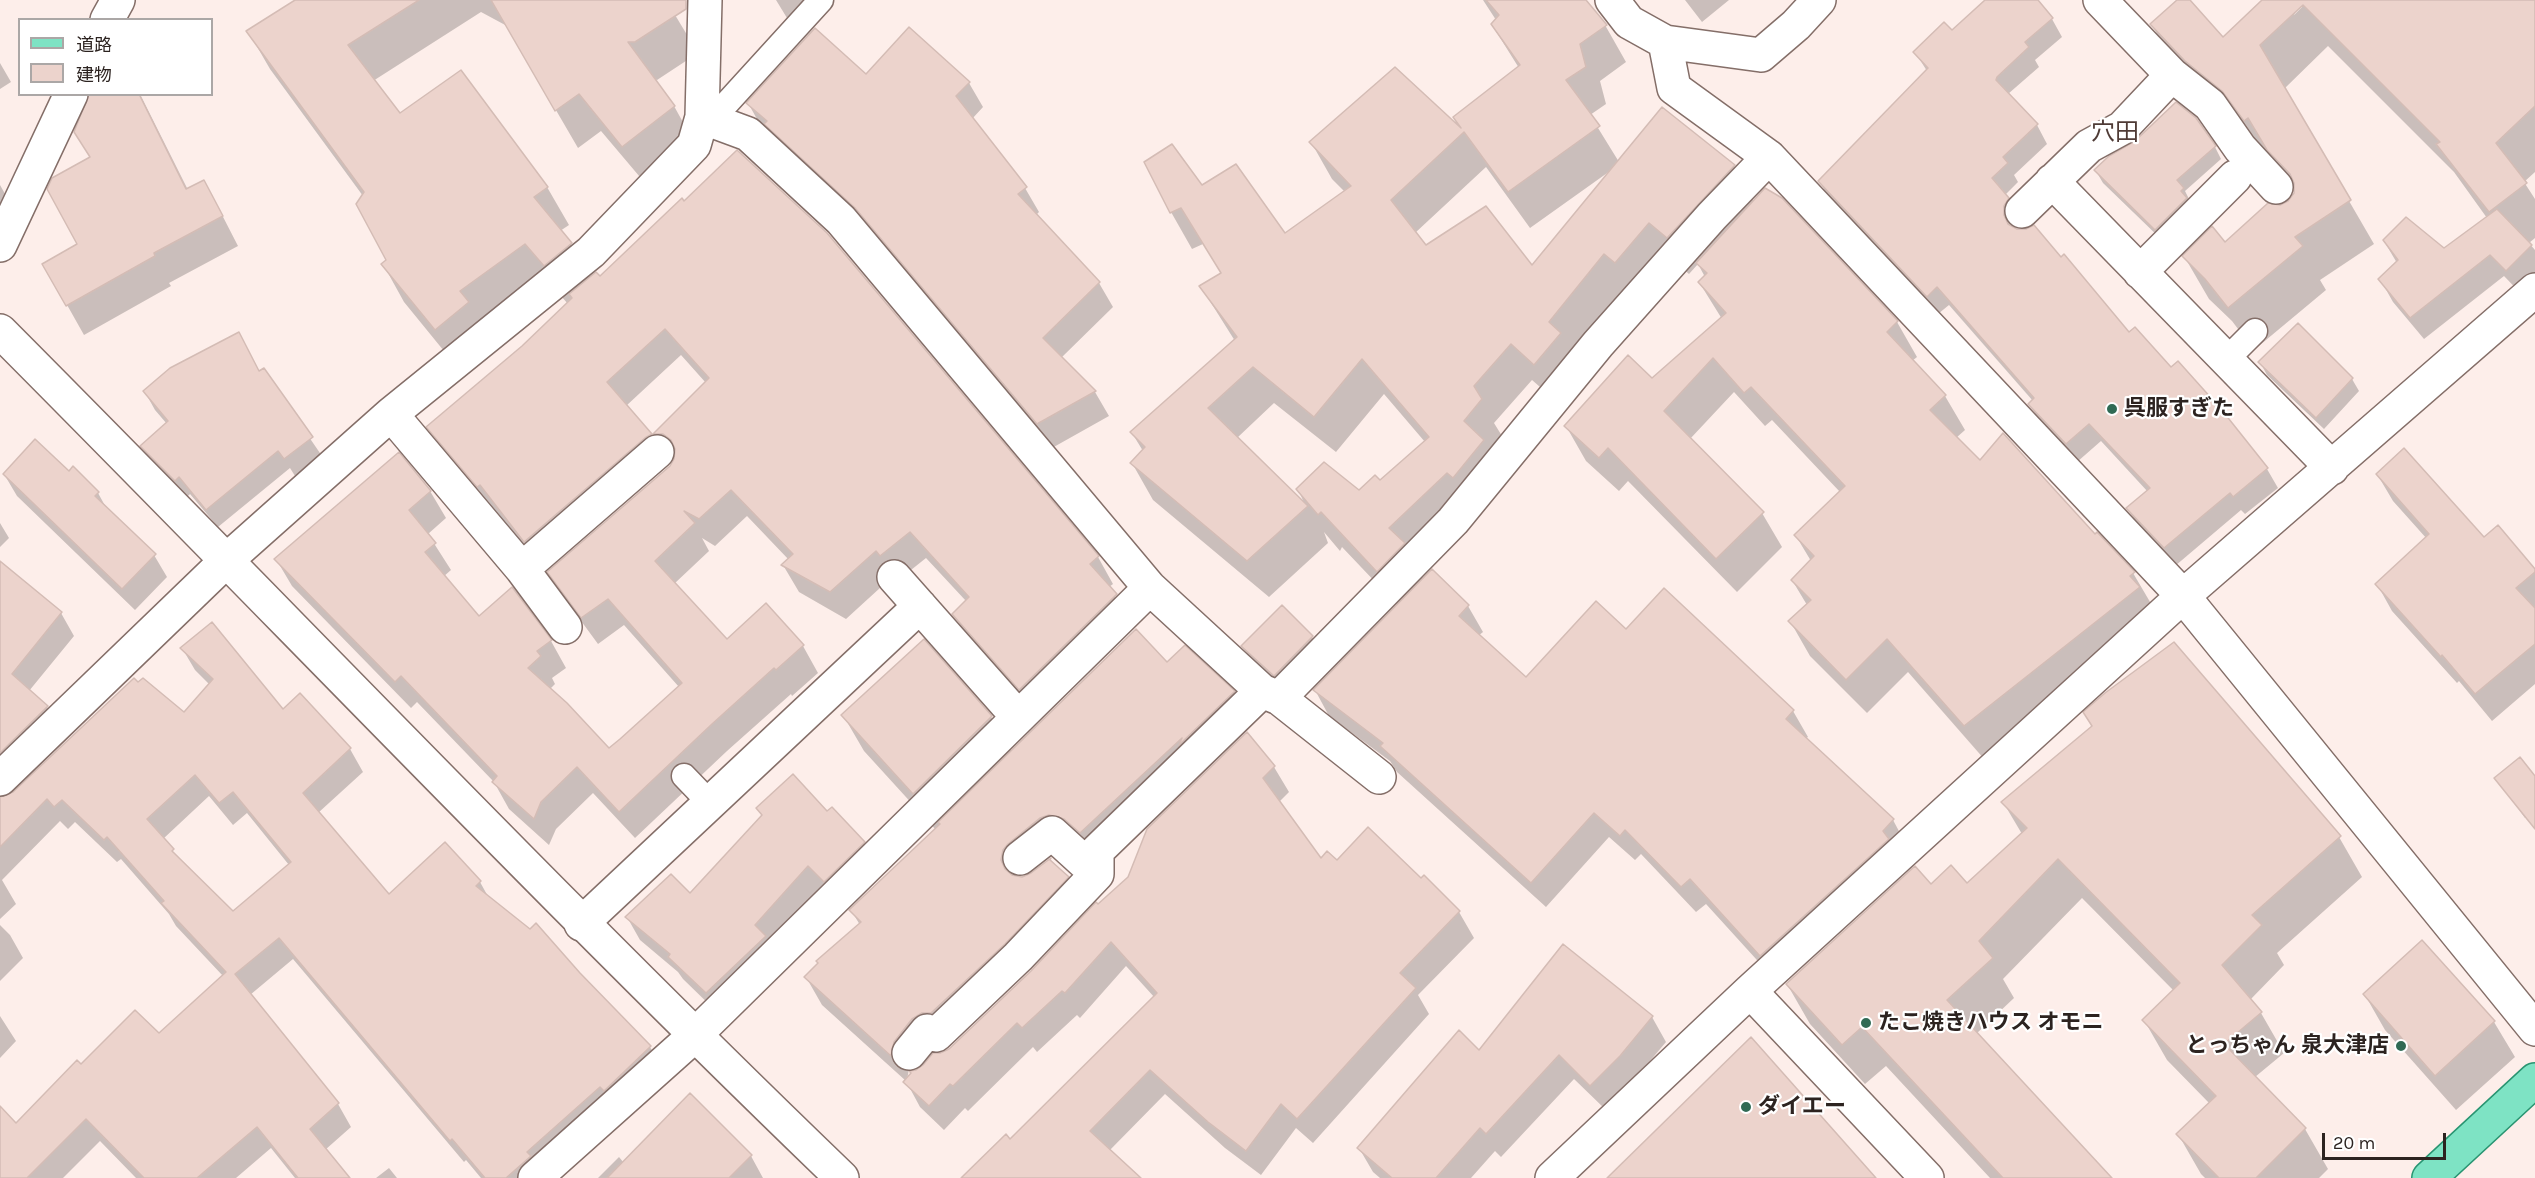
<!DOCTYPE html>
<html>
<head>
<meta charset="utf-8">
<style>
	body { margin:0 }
	#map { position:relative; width:2535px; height:1178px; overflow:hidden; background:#fdeeea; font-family:Karla,"Noto Sans JP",sans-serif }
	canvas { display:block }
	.legend { position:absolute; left:18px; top:18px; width:195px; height:78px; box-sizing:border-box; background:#fff; border:2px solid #aba7a6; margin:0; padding:8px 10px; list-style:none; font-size:18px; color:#2c2320 }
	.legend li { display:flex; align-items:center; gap:12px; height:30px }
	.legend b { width:30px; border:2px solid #aba7a6 }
	.scale { position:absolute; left:2322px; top:1133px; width:124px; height:27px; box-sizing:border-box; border:3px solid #2c2320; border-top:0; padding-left:8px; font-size:18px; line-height:21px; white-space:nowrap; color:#2c2320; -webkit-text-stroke:4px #fff; paint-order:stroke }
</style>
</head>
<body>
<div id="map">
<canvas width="2535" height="1178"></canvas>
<ul class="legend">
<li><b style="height:8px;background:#7ee3c4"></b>道路</li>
<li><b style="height:16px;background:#ecd3cc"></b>建物</li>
</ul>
<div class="scale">20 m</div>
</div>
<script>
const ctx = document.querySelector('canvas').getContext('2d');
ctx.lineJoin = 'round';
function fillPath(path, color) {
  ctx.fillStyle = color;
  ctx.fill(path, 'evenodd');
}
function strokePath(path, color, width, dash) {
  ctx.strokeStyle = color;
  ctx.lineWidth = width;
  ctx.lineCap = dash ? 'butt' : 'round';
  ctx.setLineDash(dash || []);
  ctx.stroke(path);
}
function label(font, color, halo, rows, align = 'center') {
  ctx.font = font + ' Karla,"Noto Sans JP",sans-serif';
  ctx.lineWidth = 4.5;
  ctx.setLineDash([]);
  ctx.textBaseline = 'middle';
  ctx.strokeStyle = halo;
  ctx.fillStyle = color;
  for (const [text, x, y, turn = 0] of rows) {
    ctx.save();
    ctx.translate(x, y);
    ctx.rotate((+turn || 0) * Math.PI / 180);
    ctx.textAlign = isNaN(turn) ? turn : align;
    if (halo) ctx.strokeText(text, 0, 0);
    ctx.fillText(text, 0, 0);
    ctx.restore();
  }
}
const shadow = new Path2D(`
	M298 0H666L698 53 657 80 654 79 674 106 695 144 645 183 601 131 578 148 507 26 481 12 373 81 399 115 547 187 569 225 560 231 571 244 591 278 1098 557 1113 584 1109 587 1131 622 1036 716 969 641 954 614 966 601 926 558 896 582 892 577 846 619 799 592 783 565 789 560 747 516 715 546 702 538 709 551 674 584 727 641 803 646 818 673 792 696 791 694 727 751 635 838 593 793 556 829 549 845 509 809 494 782 417 702 411 708 292 586 276 559 430 491 446 518 428 534 451 570 443 577 479 619 551 641 566 668 552 678 555 684 550 689 609 750 679 687 624 625 598 644 565 599 549 572 671 467 675 461H670L654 434 706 383 681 355 626 406 651 435 666 462 541 568 496 511 493 513 444 454 428 427 523 347 568 304 548 281 457 367 404 302 383 264 388 260 363 196 270 69 248 31Z
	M776 0H820L822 6 787 18Z
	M1483 0H1584L1605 25 1626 62 1600 81 1606 104 1590 115 1619 162 1734 166 1754 202 1781 199 1897 322 1917 357 1912 361 1945 396 1965 430 1956 438 1980 462 2095 536 2133 573 2153 607 1985 760 1908 672 1867 713 1810 656 1790 621 1807 605 1792 580 1811 561 1796 536 1840 492 1772 420 1765 426 1734 392 1690 439 1762 513 1782 547 1737 592 1628 481 1619 491 1586 461 1566 426 1652 380 1722 319 1699 282 1705 277 1698 264 1689 274 1671 259 1555 400 1532 380 1494 423 1502 436 1413 561 1424 580 1432 571 1468 606 1483 632 1478 636 1526 679 1626 631 1664 590 1793 711 1808 737 1805 739 1893 820 1907 846 1776 981 1706 904 1696 912 1641 854 1635 860 1609 837 1546 907 1397 772 1390 761 1329 716 1315 690 1398 606 1342 547 1340 551 1324 532 1328 543 1269 597 1153 500 1132 463 1143 451 1132 433 1235 341 1201 287 1222 274 1203 244 1192 249 1171 212 1202 187 1285 235 1345 192 1332 179 1311 142 1462 130 1455 118 1519 68 1492 25 1496 20ZM1486 167 1530 228 1610 171 1532 268 1425 247 1415 233ZM1384 394 1425 442 1380 482 1359 492 1298 489 1305 505 1237 438 1274 403 1336 452Z
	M1685 0H1729L1702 22Z
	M1988 0H2036L2052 19 2062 37 2035 60 2039 67 2008 94 2037 125 2047 144 2014 175 2018 182 2005 195 2019 217 2014 229 2129 335 2227 418 2267 469 2278 488 2245 514 2241 510 2175 566 2139 527 2128 509 2148 492 2101 441 2077 462 2041 423 2030 405 2033 401 1949 305 1938 314 1830 200 1820 182 1927 71 1915 52 1952 32Z
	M2179 0H2188L2223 39 2264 0H2306L2297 8 2294 15 2309 0H2535V172L2524 182 2535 199V238L2529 243 2535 250V300L2530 303 2504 276 2424 339 2393 302 2380 279 2397 263 2384 241 2444 250 2487 218 2454 172 2328 46 2284 89 2374 244 2320 280 2326 290 2254 350 2232 321 2209 299 2184 256 2225 244 2289 202 2295 194 2274 160 2270 163 2176 67 2152 25Z
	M0 63 11 82 0 89Z
	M867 76 969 83 983 107 972 119 1025 188 1039 212 1036 215 1099 283 1113 307 1061 358 1095 392 1109 416 1052 448 762 128 748 103Z
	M92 94H140L188 190 220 211 238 246 169 283 171 286 84 335 44 264 79 244 91 158Z
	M2136 142 2215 147 2221 159 2185 191 2190 201 2163 241 2103 183 2096 171Z
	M0 185 13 208 0 221Z
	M2260 362 2352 379 2359 391 2324 429 2267 375Z
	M263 370 322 456 295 476 290 468 218 527 190 494 186 498 153 464 142 447 167 424 155 410 145 392 259 373Z
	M73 469 98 493 108 511 154 555 167 577 135 610 17 496 4 474 69 473Z
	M2377 474 2535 572V684L2492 721 2459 681 2457 683 2392 611 2377 584 2427 539 2393 501Z
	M0 523 9 538 0 547Z
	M0 563 61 613 74 636 29 691 47 707 60 730 0 788Z
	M1282 607 1312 637 1326 662 1289 699 1257 671 1243 646Z
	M924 642 991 717 1012 752 1166 664 1234 692 1249 719 1096 859 1065 841 1023 871 1018 878 1032 874 1051 860 1068 877 1083 905 928 1046 909 1069 907 1080 950 1050 1098 906 1274 767 1289 792 1279 802 1321 860 1421 880 1424 877 1459 912 1474 938 1418 995 1429 1014 1313 1143 1296 1128 1261 1175 1225 1148 1165 1094 1109 1151 1138 1178H975L1155 998 1126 966 1080 1018 1077 1015 1037 1052 1033 1047 968 1111 965 1108 944 1130 920 1107 906 1081 822 1005 806 977 860 925 851 910 936 830 864 751 843 715ZM1043 901H1047L1001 950 998 948Z
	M182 648 282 711 350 749 363 772 318 813 389 896 480 882 490 900 579 974 650 1047 663 1070 542 1178H481L466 1160 464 1162 293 959 250 995 338 1104 351 1127 325 1150 348 1178H295L271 1148 236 1178H136L100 1141 63 1178H0V1108L16 1125 81 1066 158 1035 223 976 176 926 169 914 121 859 117 862 75 822 68 829 60 821 2 880 16 904 0 919V799L184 714 210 685 195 670ZM209 796 233 825 247 813 289 865 232 913 178 859 163 839Z
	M2496 778H2535V809L2525 818Z
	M2003 802 2339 837 2362 877 2277 953 2284 965 2250 1000 2261 1013 2284 1053 2255 1077 2305 1129 2328 1169 2319 1178H2205L2201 1174 2178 1134 2210 1104 2167 1060 2144 1020 2174 991 2082 898 2003 979 2014 998 1976 1034 2109 1178H1990L1886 1066 1865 1084 1810 1024 1787 984 1931 886 1967 885 2022 834Z
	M758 809 827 813 864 843 877 865 720 1015 683 979 678 972 640 940 627 917 690 895 762 816Z
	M0 925 10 935 23 958 0 981Z
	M2365 995 2494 1022 2515 1057 2456 1110 2385 1030Z
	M0 1016 16 1041 0 1058Z
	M1652 1017 1666 1042 1633 1081 1605 1109 1574 1079 1501 1157 1495 1151 1471 1178H1380L1373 1172 1359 1148 1479 1052Z
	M751 1156 763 1178H598L619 1157 624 1163Z
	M389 1168 397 1178H376Z`);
const building = new Path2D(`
	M295 0H419L348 45 400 113 461 70 548 187 534 197 572 243 544 266 525 244 460 291 469 302 435 330 381 264 386 260 356 204 364 192 246 31Z
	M491 0H686V9L635 42H628L675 106 622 147 579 94 555 111Z
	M1486 0H1586L1607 25 1580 44 1586 67 1566 80 1600 126 1508 192 1464 132 1391 200 1426 245 1486 206 1532 265 1662 107 1735 165 1667 238 1649 223 1615 263 1604 254 1549 322 1561 333 1534 365 1511 344 1474 386 1482 399 1464 421 1484 440 1453 478 1447 473 1389 528 1405 543 1377 572 1321 512 1318 515 1296 489 1324 462 1359 490 1375 475 1380 480 1429 437 1362 359 1314 417 1253 367 1208 408 1308 506 1247 561 1130 463 1145 447 1130 432 1237 337 1199 286 1221 273 1181 208 1170 213 1144 162 1172 144 1202 185 1236 164 1285 233 1351 186 1309 142 1395 67 1461 128 1453 117 1520 65 1491 24 1499 15Z
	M1985 0H2038L2053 18 2025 42 2029 47 1997 77 1996 80 2038 124 2003 157 2008 163 1992 178 2009 198 2004 206V215L2008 224 2017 229H2026L2034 225 2061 257 2064 254 2129 332 2135 327 2171 367 2178 361 2221 409 2268 468 2233 497 2230 493 2164 548 2126 508 2150 488 2089 424 2066 444 2028 404 2034 398 1937 287 1927 297 1818 181 1928 68 1913 52 1944 22 1952 30Z
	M2177 0H2190L2223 37 2262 0H2535V106L2496 143 2527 183 2489 212 2436 144 2440 142 2303 5 2260 45 2351 200 2295 237 2303 246 2228 308 2205 279 2182 256 2212 226 2225 242 2268 203 2280 205 2288 201 2294 193V183L2290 174 2267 150 2248 118 2244 121 2222 91 2185 61 2150 24Z
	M909 27 970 82 956 96 1027 187 1018 194 1100 282 1043 338 1096 391 1037 424 855 208 764 124 767 121 746 103 815 28 866 74Z
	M89 94H139L186 189 204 180 223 216 154 253 155 256 66 306 42 264 77 244 47 189 52 178 90 157 74 132Z
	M2176 102 2196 118 2216 146 2177 180 2184 188 2181 191 2187 198 2155 230 2094 170 2109 156 2135 141Z
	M737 150 827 233 1099 556 1090 564 1117 594 1019 690 952 614 969 597 910 532 880 556 876 551 830 592 781 565 793 554 731 490 699 519 684 511 695 523 655 561 727 639 766 603 804 645 776 670 774 668 712 724 619 812 577 767 541 802 534 819 492 782 497 776 401 676 395 682 274 559 399 452 431 491 409 510 436 543 425 552 479 616 512 587 552 640 537 651 541 656 528 668 567 703 609 748 620 739 682 683 608 599 581 618 547 572 670 466 674 459 675 449 671 440 663 434H653L709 378 665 329 607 382 652 434 645 438 524 542 480 485 477 487 426 427 522 346 572 298 569 294 596 272 600 276 682 198 684 201Z
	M1765 188 1782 198 1898 321 1887 332 1946 395 1930 410 1980 460 2003 433 2095 534 2097 532 2135 572 2130 576 2140 587 1964 726 1887 639 1846 680 1788 621 1811 600 1791 580 1814 556 1794 535 1845 486 1751 387 1744 393 1713 358 1664 411 1764 512 1716 559 1608 448 1599 458 1564 426 1628 355 1652 378 1726 313 1698 282 1707 273 1696 263Z
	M2497 209 2532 245 2506 271 2490 255 2410 318 2378 279 2398 260 2383 240 2406 217 2444 248Z
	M2298 323 2353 378 2316 418 2258 362Z
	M239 332 259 371 264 368 313 437 284 459 278 451 206 510 179 477 175 481 140 446 168 421 143 391 170 368Z
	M35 439 69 471 73 466 99 492 95 496 156 554 122 589 3 474Z
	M2404 448 2484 537 2498 525 2535 569V572L2516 588 2535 608V644L2475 694 2442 655 2441 657 2375 584 2429 534 2376 474Z
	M0 561 62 612 12 674 48 706 0 753Z
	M1432 569 1469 605 1459 616 1526 677 1596 601 1626 629 1664 588 1794 710 1786 719 1894 819 1883 831 1889 839 1760 956 1690 879 1681 887 1625 830 1620 836 1594 813 1531 883 1380 746 1383 743 1313 690Z
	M1282 605 1313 636 1274 676 1241 646Z
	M212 622 283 709 300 693 351 748 303 793 389 894 445 842 481 881 476 886 530 929 536 923 580 973 651 1046 604 1091 600 1087 527 1152 531 1156 506 1178H485L452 1139 450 1141 279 938 235 974 339 1103 310 1129 350 1178H298L257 1127 197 1178H144L86 1119 27 1178H0V1106L16 1123 77 1060 81 1064 135 1010 159 1033 226 972 161 903 164 901 107 837 104 840 62 800 54 807 47 799 0 847V797L13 792 134 678 138 682 143 678 184 712 213 679 180 648ZM195 775 219 803 233 792 291 862 233 911 172 851 174 849 147 819Z
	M1136 629 1167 662 1185 645 1235 691 1179 745 1182 738 1080 833 1064 819 1049 815 1040 818 1008 844 1003 850 1001 860 1005 869 1012 875 1022 877 1031 873 1051 858 1050 860 1069 877 1005 944 931 1013H922L912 1019 894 1042 891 1056 804 977 818 963 816 961 861 922 849 910 940 824 938 822Z
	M924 639 992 716 913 794 841 715Z
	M2174 642 2341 836 2252 915 2262 925 2222 965 2262 1012 2224 1044 2306 1128 2256 1178H2219L2176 1134 2216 1096 2142 1020 2180 983 2058 859 1979 941 1993 958 1947 1000 2112 1178H2003L1862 1027 1842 1045 1786 984 1915 866 1931 884 1951 865 1967 883 2027 828 2001 802 2092 726 2083 712 2105 693Z
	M1247 732 1275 766 1263 778 1321 858 1327 851 1337 860 1368 827 1421 878 1424 875 1460 911 1400 973 1416 988 1297 1119 1281 1104 1246 1151 1208 1122 1150 1070 1090 1131 1141 1178H961L1006 1134 1010 1139 1157 993 1111 942 1065 993 1062 991 1022 1028 1017 1023 953 1086 950 1084 929 1106 903 1082 911 1073 909 1071 916 1070 923 1065 933 1053H940L949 1049 1031 971 1096 902 1098 904 1128 877 1147 829Z
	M2520 757 2535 776V829L2494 778Z
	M793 774 827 811 832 807 865 842 824 882 808 866 755 925 766 936 706 993 668 957 670 954 625 917 671 874 690 893 762 815 756 808Z
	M2422 940 2495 1021 2435 1076 2363 994Z
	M1563 944 1653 1016 1620 1056 1590 1086 1559 1055 1486 1134 1480 1128 1436 1178H1392L1357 1148 1459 1030 1479 1050Z
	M1751 1037 1876 1178H1607Z
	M690 1093 752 1155 729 1178H607Z`);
const lane = new Path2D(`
	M702 117 727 103 821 0
	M2226 360 2255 331
	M684 776 709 802`);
const street = new Path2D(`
	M1612 0 1629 22 1665 42 1761 55 1796 25 1819 0
	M107 20 118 0
	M1665 42 1674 88 1769 157 2183 596 2535 1029
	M2172 75 2210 105 2240 148 2276 187
	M702 117 748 134 841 220 1150 588 1262 691 1279 698 1453 521 1598 344 1712 216 1769 157
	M2052 181 2332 468
	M2022 211 2089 146 2122 128 2172 75 2100 0
	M0 245 71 94
	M2140 272 2235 177
	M391 414 522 569 565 627
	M522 569 657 452
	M894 577 1018 717
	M1279 698 1379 777
	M0 779 228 559 391 414 591 252 694 145 702 117 705 0
	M1020 858 1052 833 1097 874
	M581 924 920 606
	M1750 991 1927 1178
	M909 1053 927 1031 936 1035 1018 957 1097 874V851L1262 691
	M535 1178 694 1036 1150 588
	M1552 1178 1750 991 2183 596 2535 290`);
const secondary = new Path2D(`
	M0 331C281 613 555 902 842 1178`);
const primary = new Path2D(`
	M2429 1178 2535 1080`);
const markers = [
	[2112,409,6,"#306a54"],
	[1866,1023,6,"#306a54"],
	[2401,1046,6,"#306a54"],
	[1746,1107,6,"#306a54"]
];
const poiNames = [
	["呉服すぎた",2124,409],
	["たこ焼きハウス オモニ",1878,1023],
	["とっちゃん 泉大津店",2389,1046,"right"],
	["ダイエー",1758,1107]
];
const neighbourhoodNames = [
	["穴田",2115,133]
];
fillPath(shadow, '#0003');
fillPath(building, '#ecd3cc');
strokePath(building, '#d4bcb5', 1.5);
strokePath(lane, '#846e68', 27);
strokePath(street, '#846e68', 36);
strokePath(secondary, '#846e68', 36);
strokePath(primary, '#299471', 36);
strokePath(lane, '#fff', 24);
strokePath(street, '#fff', 33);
strokePath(secondary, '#fff', 33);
strokePath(primary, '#7ee3c4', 33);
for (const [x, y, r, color] of markers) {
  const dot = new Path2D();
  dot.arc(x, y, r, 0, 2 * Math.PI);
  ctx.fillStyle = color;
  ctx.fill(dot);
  strokePath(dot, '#fff', 2);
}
label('bold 22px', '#2c2320', '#fff', poiNames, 'left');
label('24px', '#4f3b36', '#fff', neighbourhoodNames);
</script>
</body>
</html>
